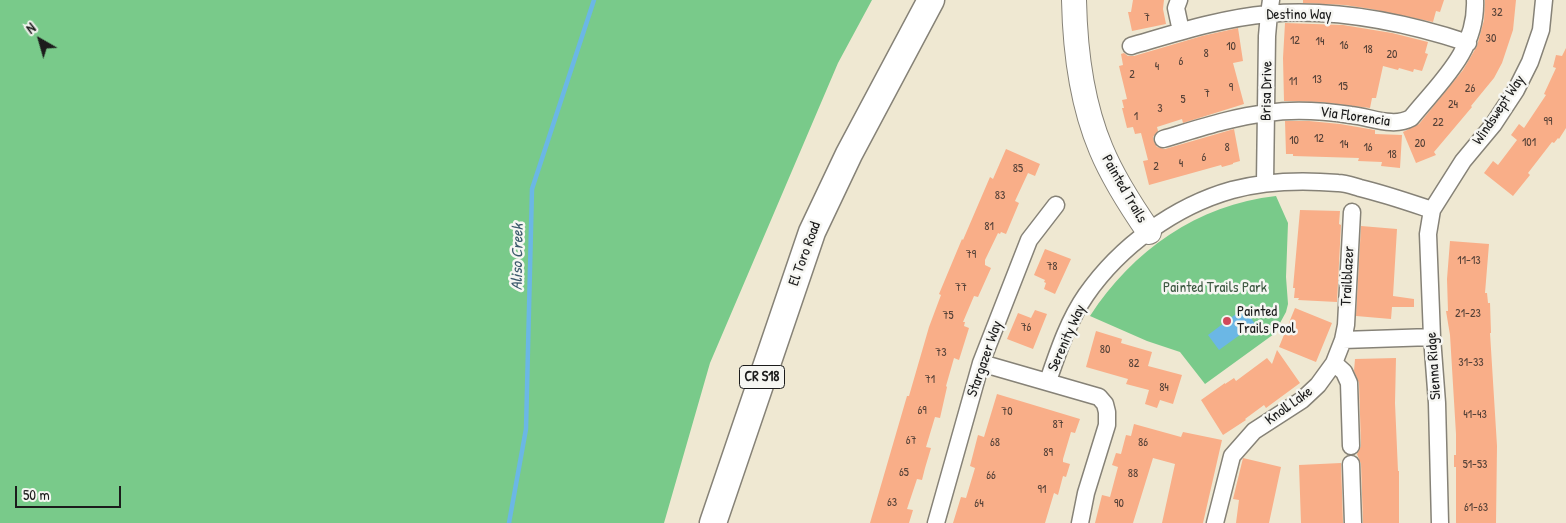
<!DOCTYPE html>
<html>
<head>
<meta charset="utf-8">
<style>
	body { margin:0 }
	#map { position:relative; width:1566px; height:523px; overflow:hidden; background:#efe8d2; font-family:"Patrick Hand",sans-serif }
	canvas { display:block }
	.north { position:absolute; left:15px; top:15px; width:50px; height:50px; -webkit-text-stroke:4px #f6f6f2; paint-order:stroke; rotate:322deg; font-size:14px; font-weight:700; line-height:20px; text-align:center; color:#1c1c1c }
	.north::after { content:''; display:block; margin:auto; width:18px; height:22px; background:#1c1c1c; clip-path:polygon(50% 0,100% 100%,50% 72%,0 100%) }
	.scale { position:absolute; left:15px; top:486px; width:106px; height:22px; box-sizing:border-box; border:2px solid #1c1c1c; border-top:0; padding-left:6px; font-size:15px; line-height:18px; white-space:nowrap; color:#1c1c1c; -webkit-text-stroke:4px #f6f6f2; paint-order:stroke }
</style>
</head>
<body>
<div id="map">
<canvas width="1566" height="523"></canvas>
<div class="north">N</div>
<div class="scale">50 m</div>
</div>
<script>
const ctx = document.querySelector('canvas').getContext('2d');
ctx.lineJoin = 'round';
function fillPath(path, color) {
  ctx.fillStyle = color;
  ctx.fill(path, 'evenodd');
}
function strokePath(path, color, width, dash) {
  ctx.strokeStyle = color;
  ctx.lineWidth = width;
  ctx.lineCap = dash ? 'butt' : 'round';
  ctx.setLineDash(dash || []);
  ctx.stroke(path);
}
function label(font, color, halo, rows, align = 'center') {
  ctx.font = font + ' "Patrick Hand",sans-serif';
  ctx.lineWidth = 5;
  ctx.setLineDash([]);
  ctx.textBaseline = 'middle';
  ctx.strokeStyle = halo;
  ctx.fillStyle = color;
  for (const [text, x, y, turn = 0] of rows) {
    ctx.save();
    ctx.translate(x, y);
    ctx.rotate((+turn || 0) * Math.PI / 180);
    ctx.textAlign = isNaN(turn) ? turn : align;
    if (halo) ctx.strokeText(text, 0, 0);
    ctx.fillText(text, 0, 0);
    ctx.restore();
  }
}
const green = new Path2D(`
	M0 0H872L838 63 710 363 664 523H0Z
	M1276 196 1288 223 1286 277 1288 304 1286 312 1274 334 1205 384 1180 352 1147 341 1090 316C1133 250 1197 205 1276 196Z`);
const water = new Path2D(`
	M1244 308 1255 324 1219 350 1208 335Z`);
const stream = new Path2D(`
	M509 523 526 429 532 189 594 0`);
const building = new Path2D(`
	M1133 0H1164L1163 9 1166 24 1132 31 1128 12H1131Z
	M1303 0H1444L1440 12 1436 11 1433 22 1371 9 1345 5 1303 3Z
	M1485 0H1516L1513 30 1502 63 1494 78 1471 106 1472 107 1434 152 1436 155 1416 163 1403 132 1419 124 1463 70 1477 46 1484 20Z
	M1285 23 1343 25 1392 33 1428 42 1425 53 1428 54 1422 71 1414 69 1413 72 1399 68 1398 70 1383 66 1376 98H1372L1370 108 1320 102 1284 101 1283 58Z
	M1238 28 1243 61 1233 63 1244 104 1183 123 1182 119 1157 127 1158 131 1153 137 1154 142 1157 147 1165 149 1234 129 1240 161 1233 163V164L1222 167 1221 165 1149 185 1143 161 1148 160 1141 133 1135 134 1133 127 1127 128 1122 108H1124L1122 100 1127 99 1119 66 1123 65 1121 54 1124 53 1128 56H1134L1202 36Z
	M1566 48V128L1559 139 1558 138 1554 143 1552 142 1528 173 1530 175 1513 196 1484 173 1493 161 1498 165 1517 140 1511 135 1519 124 1524 128 1546 95 1544 94 1556 68 1553 67 1556 55 1562 56Z
	M1285 121H1309L1340 124 1375 130V134L1402 135 1400 168 1381 166 1382 162 1358 161 1359 158 1293 156V154H1286Z
	M1006 149 1040 164 1035 176 1028 173 1015 201 1019 203 1006 234 1001 232 1000 234 998 233 985 260V265L991 268 978 297 974 296 963 322H965L964 326 969 328 959 360 954 358 946 386 947 387 940 418 935 417 926 447 931 448 925 468 922 480 917 479 907 509 913 510 909 523H870L907 396H909L929 327 941 295 939 294 962 239 963 240 990 177 993 179Z
	M1300 210 1340 211 1339 224 1341 225 1337 302 1298 300 1299 298H1294L1295 288H1293Z
	M1361 226 1397 229 1393 296 1414 299V307H1392L1391 319 1356 316Z
	M1450 241 1489 244 1485 293H1487L1488 303H1490L1491 333H1490L1497 446 1496 523H1456V467H1454V455H1456V434L1450 335 1446 311H1448L1447 279Z
	M1045 249 1071 259 1055 294 1044 289 1046 283 1044 282 1045 280 1034 275Z
	M1295 308 1332 323 1316 362 1279 347Z
	M1035 310 1047 314 1033 349 1007 339 1018 313 1031 318Z
	M1096 331 1122 339 1121 343 1152 352 1148 366 1182 375 1173 404 1160 400 1157 408 1145 404 1149 390 1126 384 1128 379 1086 367Z
	M1277 350 1300 383 1266 408 1264 405 1245 419 1246 420 1223 435 1201 400 1225 383V384L1234 378 1236 381 1267 358 1272 364Z
	M1396 358 1395 403 1398 471H1399V523H1363L1361 464 1357 454 1361 446 1359 383 1354 371 1355 359Z
	M997 394 1080 419 1075 433 1071 432 1063 459V462L1070 464 1066 477 1063 476 1058 495 1054 493 1045 523H953L961 497 966 498 975 468 970 466 978 435 984 437Z
	M1134 424 1181 437 1183 432 1222 440 1203 523H1162L1175 464 1153 458 1133 523H1095L1102 495 1110 497 1118 467 1112 465 1116 453 1121 454 1126 435 1131 436Z
	M1243 458 1281 467 1269 523H1236L1239 500 1233 499Z
	M1341 463 1343 523H1301L1299 465Z`);
const street = new Path2D(`
	M1179 0 1176 8 1181 31
	M1131 46C1176 33 1222 18 1268 14 1335 8 1404 22 1468 43
	M1163 139C1197 129 1232 117 1267 113 1294 109 1324 111 1351 115 1371 117 1393 128 1411 118 1440 82 1477 51 1475 0
	M1265 183 1267 36 1269 14 1271 0
	M1343 340 1346 325 1352 212
	M981 363 1099 397 1105 404 1107 412V425L1086 493 1080 523
	M1334 363 1344 372 1349 383 1351 446
	M1048 381C1058 352 1068 321 1086 295 1120 246 1175 206 1232 190 1265 181 1303 180 1338 183 1345 183 1353 186 1360 188 1385 194 1408 202 1432 210
	M1351 464 1353 523
	M936 523 981 363 1029 240 1056 205
	M1215 523 1232 456 1254 431 1302 400 1318 385 1334 363 1343 340 1432 337
	M1440 523 1437 403 1432 337 1428 234 1432 210 1463 161 1493 125 1516 90 1530 62 1541 30 1544 0`);
const secondary = new Path2D(`
	M1074 0C1075 49 1082 104 1101 149 1113 178 1131 206 1149 232`);
const primary = new Path2D(`
	M713 523 812 232 849 154 931 0`);
const markers = [
	[1227,321,5,"#d1495b"]
];
const numberNames = [
	["32",1497,13],
	["7",1147,18],
	["30",1491,39],
	["12",1295,41],
	["14",1320,42],
	["16",1344,46],
	["10",1231,47],
	["18",1368,50],
	["8",1206,54],
	["20",1392,55],
	["6",1181,62],
	["4",1157,67],
	["2",1132,75],
	["13",1317,80],
	["11",1293,82],
	["15",1343,87],
	["9",1231,88],
	["26",1470,89],
	["7",1207,94],
	["5",1183,100],
	["24",1453,105],
	["3",1160,109],
	["1",1136,117],
	["99",1548,122],
	["22",1438,123],
	["12",1319,139],
	["10",1294,141],
	["101",1529,143],
	["20",1420,144],
	["14",1344,145],
	["8",1227,148],
	["16",1368,148],
	["18",1392,155],
	["6",1204,158],
	["4",1181,164],
	["2",1156,167],
	["85",1018,169],
	["83",1000,196],
	["81",989,227],
	["79",971,255],
	["11-13",1469,261],
	["78",1052,267],
	["77",961,288],
	["21-23",1468,314],
	["75",948,316],
	["76",1026,328],
	["80",1105,350],
	["73",941,353],
	["31-33",1471,363],
	["82",1134,364],
	["71",930,380],
	["84",1164,388],
	["69",922,411],
	["70",1007,412],
	["41-43",1475,415],
	["87",1058,425],
	["67",911,441],
	["68",995,443],
	["86",1143,443],
	["89",1048,453],
	["51-53",1475,465],
	["65",904,473],
	["88",1133,474],
	["66",991,476],
	["91",1042,490],
	["63",892,503],
	["64",979,504],
	["90",1119,504],
	["61-63",1476,508]
];
const shields = [
	[762,377,45]
];
const shieldNames = [
	["CR S18",762,377]
];
const streetNames = [
	["Destino Way",1299,15],
	["Brisa Drive",1267,91,-89],
	["Windswept Way",1499,110,-56],
	["Via Florencia",1355,117,8],
	["Painted Trails",1124,189,60],
	["El Toro Road",805,254,-70],
	["Trailblazer",1348,276,-87],
	["Serenity Way",1067,338,-66],
	["Stargazer Way",985,359,-71],
	["Sienna Ridge",1434,366,-94],
	["Knoll Lake",1289,406,-36]
];
const parkNames = [
	["Painted Trails Park",1215,288]
];
const poiNames = [
	["Painted",1237,312],
	["Trails Pool",1237,329]
];
const waterNames = [
	["Aliso Creek",518,257,-89]
];
fillPath(green, '#79ca8a');
fillPath(water, '#6bb7e5');
strokePath(stream, '#6bb7e5', 4.5);
fillPath(building, '#f9ae88');
strokePath(street, '#868277', 19);
strokePath(secondary, '#868277', 26);
strokePath(primary, '#868277', 29);
strokePath(street, '#fff', 16);
strokePath(secondary, '#fff', 24);
strokePath(primary, '#fff', 26);
for (const [x, y, r, color] of markers) {
  const dot = new Path2D();
  dot.arc(x, y, r, 0, 2 * Math.PI);
  ctx.fillStyle = color;
  ctx.fill(dot);
  strokePath(dot, '#f6f6f2', 2);
}
label('12px', '#534037', null, numberNames);
for (const [x, y, w] of shields) {
  const box = new Path2D();
  box.roundRect(x - w / 2, y - 11.5, w, 23, 4);
  ctx.fillStyle = '#f6f6f2';
  ctx.fill(box);
  strokePath(box, '#1c1c1c', 1);
}
label('bold 14px', '#1c1c1c', null, shieldNames);
label('15px', '#1c1c1c', '#f6f6f2', streetNames);
label('15px', '#3d5942', '#f6f6f2', parkNames);
label('15px', '#1c1c1c', '#f6f6f2', poiNames, 'left');
label('italic 16px', '#3c5a6c', '#f6f6f2', waterNames);
</script>
</body>
</html>
